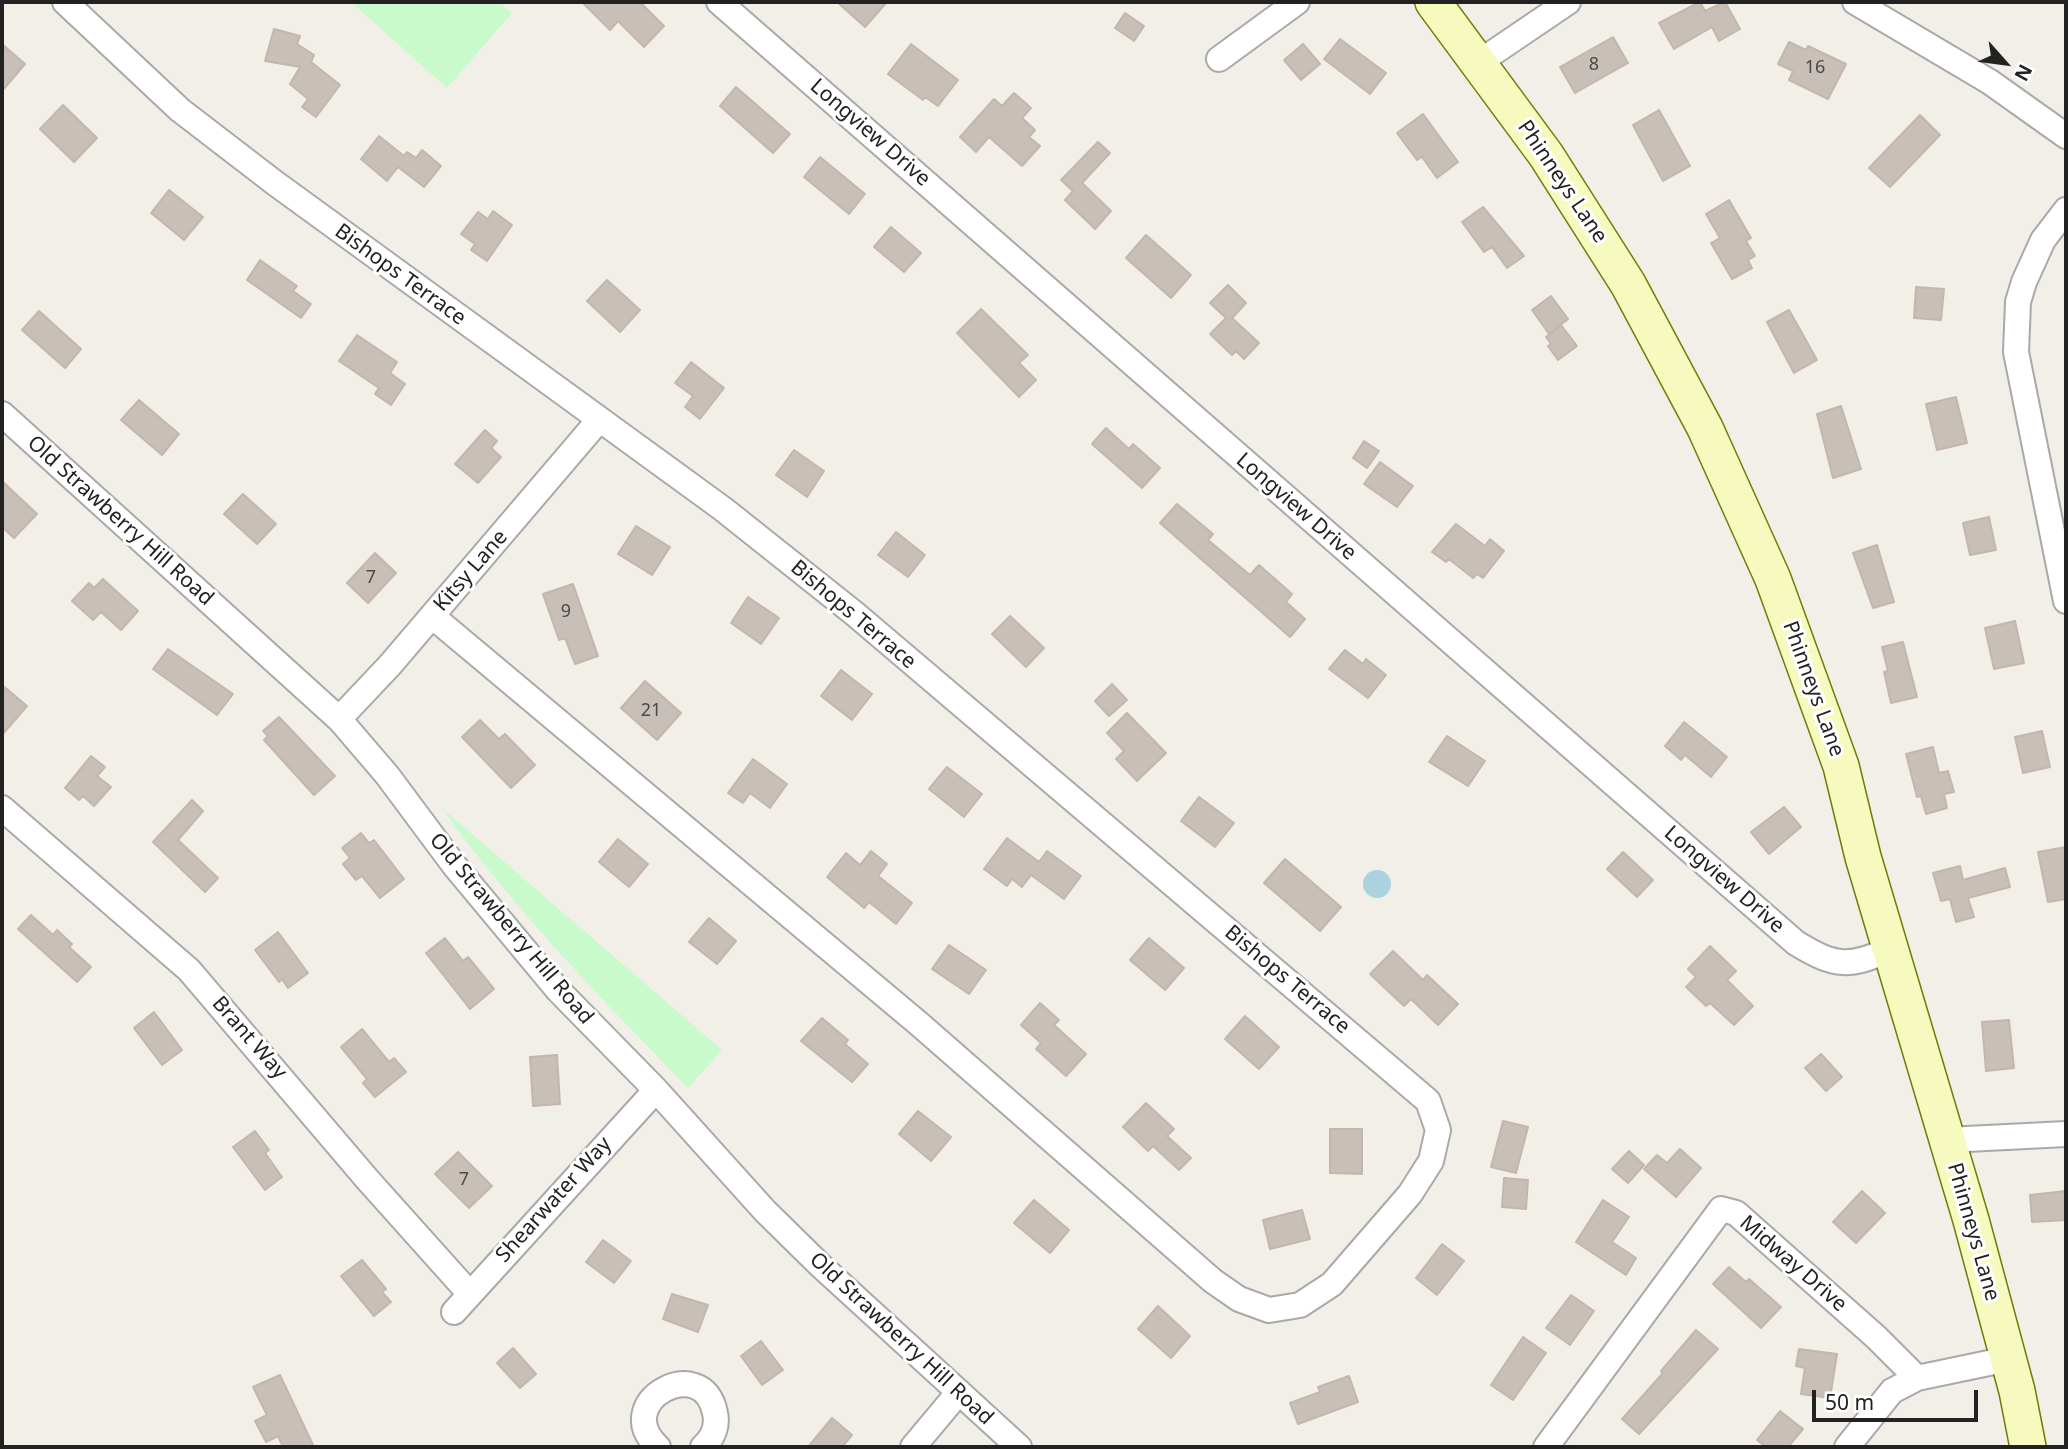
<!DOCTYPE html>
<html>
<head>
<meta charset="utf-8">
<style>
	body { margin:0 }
	#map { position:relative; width:2068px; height:1449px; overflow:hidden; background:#f2efe9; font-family:"Noto Sans",sans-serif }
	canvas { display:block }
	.frame { position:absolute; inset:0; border:4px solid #222; pointer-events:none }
	.north { position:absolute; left:1970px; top:28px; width:70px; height:70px; -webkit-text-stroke:5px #fff; paint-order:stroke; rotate:118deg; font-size:19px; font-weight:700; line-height:28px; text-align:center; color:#222 }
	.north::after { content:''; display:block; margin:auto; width:24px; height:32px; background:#222; clip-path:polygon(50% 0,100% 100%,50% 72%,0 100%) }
	.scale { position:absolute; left:1812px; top:1390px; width:166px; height:32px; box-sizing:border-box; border:4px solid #222; border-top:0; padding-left:9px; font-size:21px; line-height:24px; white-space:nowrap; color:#222; -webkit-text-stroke:5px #fff; paint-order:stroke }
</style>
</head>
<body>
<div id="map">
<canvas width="2068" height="1449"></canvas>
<div class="frame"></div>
<div class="north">N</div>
<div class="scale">50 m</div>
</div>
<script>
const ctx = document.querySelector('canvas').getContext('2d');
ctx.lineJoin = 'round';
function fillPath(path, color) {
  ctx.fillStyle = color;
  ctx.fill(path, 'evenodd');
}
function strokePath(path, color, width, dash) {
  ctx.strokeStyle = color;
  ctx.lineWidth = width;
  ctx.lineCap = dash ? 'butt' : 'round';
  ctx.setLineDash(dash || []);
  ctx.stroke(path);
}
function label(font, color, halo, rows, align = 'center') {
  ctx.font = font + ' "Noto Sans",sans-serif';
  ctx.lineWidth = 6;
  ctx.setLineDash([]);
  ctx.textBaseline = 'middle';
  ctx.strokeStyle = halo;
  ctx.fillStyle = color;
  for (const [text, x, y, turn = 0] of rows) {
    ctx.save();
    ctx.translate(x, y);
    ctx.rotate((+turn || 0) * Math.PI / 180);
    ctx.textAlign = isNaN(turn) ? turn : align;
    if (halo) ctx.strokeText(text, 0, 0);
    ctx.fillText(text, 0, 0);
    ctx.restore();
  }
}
const park = new Path2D(`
	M351 2H499L512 13 447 88Z
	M442 808 722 1050 688 1088C602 999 514 910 442 808Z`);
const water = new Path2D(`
	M1363 884a14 14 0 1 1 28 0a14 14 0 1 1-28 0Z`);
const building = new Path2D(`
	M582 2H640L664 26 644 47 618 21 610 30Z
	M837 2H887L865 27Z
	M1700 2 1705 11 1725 2 1740 29 1719 41 1712 27 1674 49 1659 23Z
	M1125 13 1144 26 1134 41 1115 28Z
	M274 29 300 36 297 44 314 55 311 62 340 85 316 117 302 107 308 99 290 84 300 67 265 61Z
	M1613 37 1628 63 1575 93 1560 67Z
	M1340 39 1386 73 1370 94 1324 59Z
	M1789 42 1806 50 1808 46 1846 64 1828 99 1789 80 1793 71 1778 64Z
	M2 44 25 64 2 91Z
	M911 44 958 80 938 106 925 97 923 100 888 74Z
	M1303 44 1320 64 1301 80 1284 60Z
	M736 87 790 134 773 153 720 106Z
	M1014 93 1031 108 1022 118 1035 130 1029 137 1040 146 1022 166 989 137 976 152 960 137 994 99 1002 106Z
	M63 105 97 138 74 162 40 129Z
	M1659 110 1690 166 1663 181 1633 125Z
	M1423 114 1458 162 1437 178 1422 157 1417 160 1397 133Z
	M1920 115 1940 135 1890 187 1869 168Z
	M379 136 404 156 407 152 416 158 422 150 441 166 424 187 398 167 387 181 361 159Z
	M1098 142 1110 153 1082 183 1111 211 1095 229 1065 200 1073 191 1061 180Z
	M820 157 865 194 849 214 804 177Z
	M169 190 203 217 184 240 151 213Z
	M1729 200 1751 238 1746 241 1755 256 1748 260 1752 268 1732 279 1711 243 1720 238 1706 214Z
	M1483 207 1524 256 1507 268 1492 247 1484 252 1462 222Z
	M493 211 512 225 487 261 471 250 475 244 461 234 478 212 488 219Z
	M891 227 921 253 904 272 874 247Z
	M1146 235 1191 275 1171 298 1126 258Z
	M260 260 297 286 293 291 311 304 301 318 247 280Z
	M607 280 640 310 620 332 587 301Z
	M1228 285 1246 303 1232 318 1259 343 1244 359 1236 351 1232 355 1210 334 1226 318 1210 303Z
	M1916 287 1944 289 1941 320 1914 318Z
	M1551 296 1568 319 1549 334 1532 310Z
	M981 309 1028 355 1019 363 1036 380 1019 397 957 333Z
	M1789 310 1817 360 1794 373 1767 322Z
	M39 311 81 349 65 368 22 330Z
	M1561 325 1577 346 1558 360 1548 346 1551 344 1546 337Z
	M357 335 397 362 390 373 405 384 391 405 375 394 379 388 339 361Z
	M691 362 724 388 700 419 685 407 693 396 675 383Z
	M1956 397 1967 443 1937 450 1926 404Z
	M139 400 179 434 162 455 121 420Z
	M1841 406 1861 469 1833 478 1817 414Z
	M1106 428 1129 449 1133 444 1160 468 1142 488 1092 444Z
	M485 430 497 441 491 448 501 457 478 483 455 464Z
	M1364 441 1379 451 1367 468 1353 458Z
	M794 450 824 471 807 497 776 475Z
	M1380 462 1413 486 1397 507 1364 484Z
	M2 481 37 514 14 538 2 527Z
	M243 494 276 524 257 544 224 514Z
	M1177 504 1213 534 1208 540 1250 575 1259 565 1292 594 1286 602 1305 619 1290 637 1160 523Z
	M1989 517 1996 550 1970 555 1963 523Z
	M1456 524 1485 546 1490 539 1504 551 1483 578 1477 574 1473 578 1449 559 1446 562 1432 552Z
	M636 526 670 547 652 575 618 554Z
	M896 532 925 555 908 577 878 555Z
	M1877 545 1894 602 1873 608 1853 553Z
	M375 553 396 573 368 603 347 583Z
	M103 579 138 611 121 630 101 612 93 620 72 601 89 583 94 588Z
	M573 584 598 656 575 664 565 638 559 640 543 594Z
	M748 597 779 618 761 644 731 623Z
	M1010 616 1044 648 1026 667 992 634Z
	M2015 621 2024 663 1994 669 1985 628Z
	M1903 642 1917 697 1891 703 1884 672 1888 671 1882 647Z
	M168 649 233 694 217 715 153 669Z
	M1345 650 1363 664 1366 659 1386 675 1368 698 1329 669Z
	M841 670 872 694 852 720 821 696Z
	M645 681 681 713 657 740 621 708Z
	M1112 684 1127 700 1109 716 1095 701Z
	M2 685 27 706 2 735Z
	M1127 713 1166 753 1137 781 1116 759 1124 751 1107 733Z
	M279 717 335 776 314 795 264 740 268 736 263 731Z
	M480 720 499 739 505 734 535 765 511 788 462 737Z
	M1684 722 1727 757 1711 777 1685 755 1681 760 1665 746Z
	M2042 731 2050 767 2023 773 2015 737Z
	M1447 736 1485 761 1468 786 1429 762Z
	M1933 747 1939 773 1948 771 1954 792 1944 794 1947 808 1926 814 1921 796 1917 797 1906 754Z
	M91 756 105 767 97 776 111 787 94 806 83 796 79 800 65 788Z
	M753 759 787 784 770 808 750 793 743 803 728 793Z
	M947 767 982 794 964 817 929 789Z
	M1199 797 1234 823 1215 847 1181 821Z
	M192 800 203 811 178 840 218 878 205 892 153 842Z
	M1784 807 1801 827 1769 854 1751 832Z
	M361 833 369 843 374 840 404 879 380 898 362 876 356 880 343 864 350 858 342 848Z
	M1007 838 1039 862 1047 851 1081 876 1064 899 1031 875 1022 887 1012 879 1007 886 984 869Z
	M618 839 648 864 629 887 599 862Z
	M2066 847V899L2048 902 2038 852Z
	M871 851 887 864 878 876 912 903 896 924 869 902 864 908 827 877 846 853 860 865Z
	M1623 852 1653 880 1637 897 1607 869Z
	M1285 859 1341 907 1320 931 1264 883Z
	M1960 866 1963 880 2005 868 2010 887 1968 898 1974 917 1956 922 1950 899 1941 901 1933 873Z
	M31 915 53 935 57 930 72 944 69 947 91 967 77 982 18 929Z
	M709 918 736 941 717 964 689 942Z
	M278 932 308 973 288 988 282 979 279 982 255 950Z
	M445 938 463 961 468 957 494 989 470 1009 426 953Z
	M1149 938 1184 968 1165 990 1130 960Z
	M949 945 986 970 969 994 932 969Z
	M1710 946 1736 971 1727 980 1753 1006 1734 1025 1710 1003 1706 1006 1686 987 1696 977 1688 969Z
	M1393 951 1423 980 1427 975 1458 1004 1438 1025 1411 999 1404 1006 1370 974Z
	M1040 1003 1059 1020 1054 1025 1086 1054 1066 1076 1036 1049 1041 1043 1021 1025Z
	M154 1012 182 1050 162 1065 134 1028Z
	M1245 1016 1279 1047 1259 1069 1225 1039Z
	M822 1018 848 1040 845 1044 868 1064 852 1082 801 1041Z
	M2009 1020 2014 1068 1986 1071 1982 1022Z
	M362 1029 389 1062 394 1058 406 1072 375 1097 363 1083 367 1079 341 1047Z
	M1821 1054 1842 1077 1826 1091 1805 1068Z
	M557 1055 560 1104 533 1106 530 1057Z
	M1146 1103 1174 1129 1167 1136 1191 1158 1179 1170 1153 1146 1148 1151 1123 1127Z
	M918 1111 951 1137 931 1161 899 1134Z
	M1503 1121 1528 1127 1516 1173 1491 1167Z
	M1330 1129H1362V1174L1330 1173Z
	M255 1131 269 1150 265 1153 282 1177 265 1190 233 1147Z
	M1680 1149 1701 1168 1676 1197 1644 1169 1657 1155 1667 1163Z
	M1629 1151 1644 1165 1628 1183 1612 1169Z
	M458 1152 492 1186 469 1208 435 1174Z
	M1504 1178 1528 1180 1526 1209 1502 1207Z
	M1862 1191 1885 1213 1856 1243 1833 1222Z
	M2066 1191V1220L2032 1222 2030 1195Z
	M1034 1200 1069 1230 1050 1253 1014 1223Z
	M1603 1200 1629 1217 1612 1242 1636 1258 1626 1275 1576 1242Z
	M1302 1210 1310 1239 1270 1249 1263 1220Z
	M603 1240 631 1261 614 1283 586 1262Z
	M1442 1244 1464 1261 1437 1295 1416 1278Z
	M362 1260 386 1289 382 1292 391 1302 374 1316 341 1276Z
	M1729 1267 1746 1282 1749 1279 1781 1307 1761 1328 1713 1284Z
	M672 1294 708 1305 698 1332 663 1319Z
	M1571 1295 1594 1311 1570 1345 1546 1328Z
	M1158 1306 1190 1336 1171 1358 1138 1329Z
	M1696 1330 1718 1349 1639 1434 1622 1419 1663 1373 1661 1371Z
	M1523 1337 1546 1353 1513 1400 1491 1385Z
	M761 1341 783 1370 762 1385 741 1356Z
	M513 1348 536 1374 520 1388 497 1363Z
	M1799 1349 1837 1354 1830 1398 1801 1394 1805 1368 1796 1366Z
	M280 1375 314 1447H283L278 1436 266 1442 255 1421 267 1415 253 1387Z
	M1349 1376 1358 1402 1298 1424 1290 1403 1320 1392 1318 1387Z
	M1780 1411 1803 1429 1788 1447H1766L1757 1440Z
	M832 1418 852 1435 842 1447H808Z`);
const street = new Path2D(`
	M65 2 180 110 275 183 723 509 855 614 1428 1101 1438 1130 1431 1161 1410 1194 1332 1284 1300 1305 1269 1310 1239 1299 1213 1281 918 1023 432 616
	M719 2 1796 943C1837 968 1848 967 1892 949
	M1855 2 1990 82 2066 136
	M1219 59 1297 2
	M1478 63 1568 2
	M2066 210 2043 240 2024 282 2018 302 2016 352 2066 601
	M2 414 339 719 387 775 454 865 558 990 656 1090 765 1211 821 1266 1019 1447
	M339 719 390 665 599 420
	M2 808 189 970 367 1179 470 1294
	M1947 1140 2066 1134
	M454 1312 656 1090
	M658 1447C609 1402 703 1351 715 1413 718 1426 713 1438 703 1447
	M913 1447 959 1392
	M1546 1447 1721 1209 1736 1213 1876 1337 1917 1378 2008 1359
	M1847 1447 1892 1391 1917 1378`);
const secondary = new Path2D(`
	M1433 2 1546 155 1628 284 1705 428 1773 579 1841 766 1863 857 1971 1220 2017 1391 2028 1447`);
const numberNames = [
	["8",1594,65],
	["16",1815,68],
	["7",371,578],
	["9",566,612],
	["21",651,711],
	["7",464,1180]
];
const streetNames = [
	["Longview Drive",870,133,41],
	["Phinneys Lane",1562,182,56],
	["Bishops Terrace",400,275,36],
	["Longview Drive",1296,507,41],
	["Old Strawberry Hill Road",120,521,42],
	["Kitsy Lane",471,571,-49],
	["Bishops Terrace",853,615,40],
	["Phinneys Lane",1813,689,70],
	["Longview Drive",1724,880,41],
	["Old Strawberry Hill Road",511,929,50],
	["Bishops Terrace",1287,980,40],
	["Brant Way",249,1038,49],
	["Shearwater Way",554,1200,-48],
	["Phinneys Lane",1973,1232,74],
	["Midway Drive",1793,1264,41],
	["Old Strawberry Hill Road",901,1339,43]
];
fillPath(park, '#c8facc');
fillPath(water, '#aad3df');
fillPath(building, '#c7bfb8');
strokePath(building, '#c4b6ab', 2);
strokePath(street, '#a9a9a9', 28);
strokePath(secondary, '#707d05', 38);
strokePath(street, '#fff', 24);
strokePath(secondary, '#f7fabf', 35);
label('18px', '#4b4948', null, numberNames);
label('21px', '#222', '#fff', streetNames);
</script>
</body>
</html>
